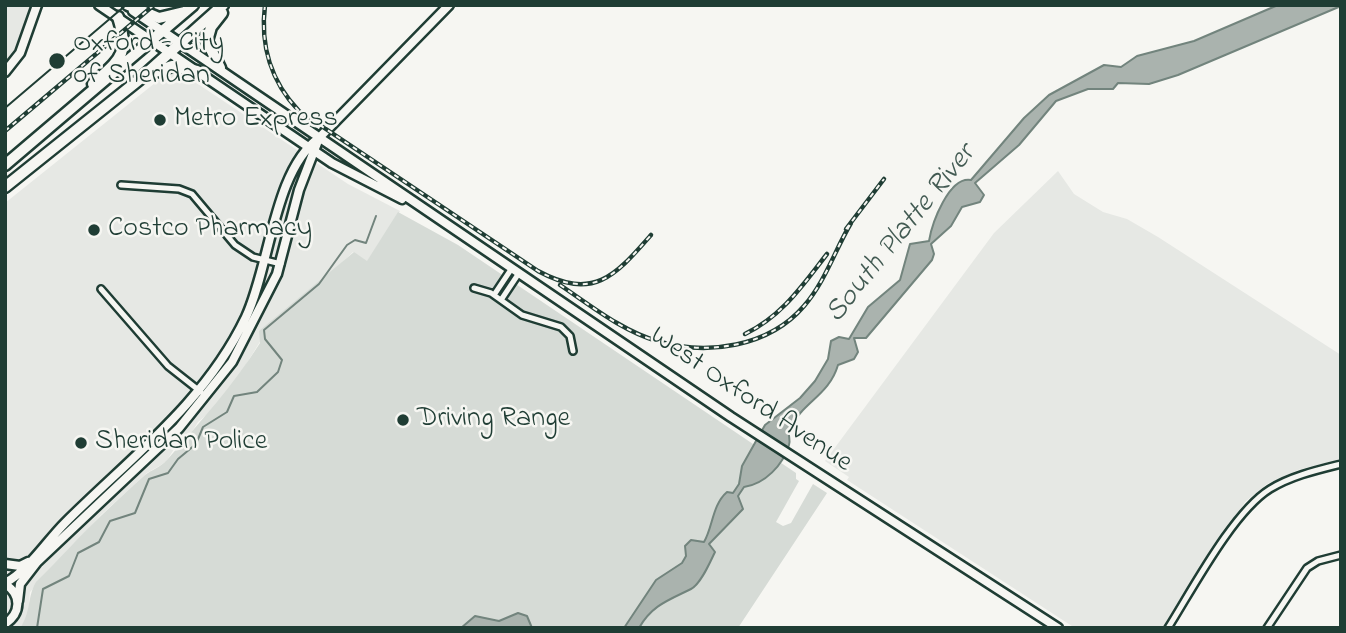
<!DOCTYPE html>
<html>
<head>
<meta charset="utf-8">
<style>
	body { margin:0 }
	#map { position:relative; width:1346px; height:633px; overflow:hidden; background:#f6f6f2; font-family:"Indie Flower",sans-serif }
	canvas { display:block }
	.frame { position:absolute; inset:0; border:7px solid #1f3d34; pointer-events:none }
</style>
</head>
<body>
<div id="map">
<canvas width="1346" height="633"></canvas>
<div class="frame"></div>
</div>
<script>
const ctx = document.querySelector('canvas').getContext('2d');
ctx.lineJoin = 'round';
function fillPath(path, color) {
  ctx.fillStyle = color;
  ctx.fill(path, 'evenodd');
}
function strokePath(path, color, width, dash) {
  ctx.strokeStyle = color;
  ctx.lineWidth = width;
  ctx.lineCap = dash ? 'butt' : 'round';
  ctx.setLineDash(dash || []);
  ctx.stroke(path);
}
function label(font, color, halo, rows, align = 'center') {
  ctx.font = font + ' "Indie Flower",sans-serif';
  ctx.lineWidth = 5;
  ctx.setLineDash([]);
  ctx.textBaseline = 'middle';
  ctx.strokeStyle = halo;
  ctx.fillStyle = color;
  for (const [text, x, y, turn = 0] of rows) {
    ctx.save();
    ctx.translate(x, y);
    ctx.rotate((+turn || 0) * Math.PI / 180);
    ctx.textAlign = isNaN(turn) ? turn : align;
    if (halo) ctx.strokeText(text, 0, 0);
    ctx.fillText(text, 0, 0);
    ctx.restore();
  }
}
const built = new Path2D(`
	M5 5H31L12 56 5 63Z
	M170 71 183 74 348 184 400 211 367 262 353 252 261 340 236 381 216 407 198 422 188 438 174 449 166 462 147 473 101 515 30 592 28 617 20 628H5V203Z
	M1058 171 1074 194 1103 212 1127 219 1158 237 1341 355V459L1298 470 1267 484 1245 502 1162 628H1075L847 480 849 477 825 461 994 233Z`);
const green = new Path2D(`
	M398 212 458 245 796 473V479L799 481 776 522 783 526 791 523 813 484 827 493 738 628H20C31 613 27 597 36 582 60 559 81 534 105 512 118 500 131 487 145 475 151 470 161 467 167 460 200 422 233 386 260 343L259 331 354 252 367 261Z`);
const water = new Path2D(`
	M1278 5 1341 6 1178 75 1149 84 1118 83 1113 89H1088L1056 101 1019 145 975 183 984 195 980 202 962 207 951 226 931 244 934 254 932 260 866 338H854L858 352 854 359 838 365C829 396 802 402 790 429 787 434 791 439 789 445 783 465 765 484 744 487L738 496 743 509 709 544 715 552C710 562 701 584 691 589 669 600 652 605 639 628H624L656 580 682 563 686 556 685 546 691 540 704 542C713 527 712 505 727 492L733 493 739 484 742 466 765 425 800 398 815 381 828 359 831 341 839 337 849 339 868 307 900 280 910 244 929 241C932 223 949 176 971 180L1024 118 1049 95 1104 65 1121 67 1137 56 1194 41Z
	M518 613 527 616 532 628H461L475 616 499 621Z`);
const stream = new Path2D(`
	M37 628 43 589 69 576 78 553 99 542 110 521 135 513 149 479 168 473 178 459 196 444 203 427 227 412 234 396 257 392 278 372 282 360 265 339 264 330 319 284 347 245 355 240 366 243 376 216`);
const street = new Path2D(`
	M121 185 179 189 192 194 235 245 253 257 281 264
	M474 288 491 293 522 315 561 327 570 336 573 351
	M101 289 168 366 201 392
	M494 295 512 268
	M501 300 519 273
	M1168 628C1192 590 1233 512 1270 489 1291 476 1317 470 1341 464
	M1267 628 1307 568 1318 561 1341 555`);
const secondary = new Path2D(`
	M99 5 332 163 402 199
	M133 11 731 417 1058 628
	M5 72 20 53 37 5
	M5 564 20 566 28 562
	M5 583C29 570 46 542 65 523 130 458 205 403 246 317 270 266 274 170 319 138L449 5
	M5 584C22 595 21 613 5 624
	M18 601 20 584 37 562 179 428 232 362 277 274 299 190 319 138`);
const highway = new Path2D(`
	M128 5 159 18 184 12
	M220 68 207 41 211 27 222 13
	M147 75 172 66 197 71
	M93 84C120 59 130 55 118 17
	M5 165 193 5
	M5 187 140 79 223 5`);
const tram = new Path2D(`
	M5 108 126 5`);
const rail = new Path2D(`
	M265 5C260 45 271 82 299 111L538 271C594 301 615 276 651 235
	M5 131 154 5
	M846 229 884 179
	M560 285C590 305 622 331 657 341 707 356 769 347 804 306 825 282 835 250 851 223
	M745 334C782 316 802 286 827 254`);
const markers = [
	[57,61,9,"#1f3d34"],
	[160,120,7,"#1f3d34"],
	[94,230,7,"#1f3d34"],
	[403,420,7,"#1f3d34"],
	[81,443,7,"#1f3d34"]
];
const poiNames = [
	["Oxford - City",73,45],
	["of Sheridan",73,77],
	["Metro Express",174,120],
	["Costco Pharmacy",108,230],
	["Driving Range",417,420],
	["Sheridan Police",95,443]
];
const streetNames = [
	["West Oxford Avenue",750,401,34]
];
const waterNames = [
	["South Platte River",902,235,-51]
];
fillPath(built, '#e6e8e4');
fillPath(green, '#d6dbd6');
fillPath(water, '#aab3ae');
strokePath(water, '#72847d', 2);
strokePath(stream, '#72847d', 2);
strokePath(street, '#1f3d34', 10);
strokePath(secondary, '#1f3d34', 13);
strokePath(highway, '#1f3d34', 15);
strokePath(street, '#f6f6f2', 5);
strokePath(secondary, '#f6f6f2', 8);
strokePath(highway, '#f6f6f2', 10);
strokePath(tram, '#1f3d34', 2);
strokePath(rail, '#1f3d34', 4.5);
strokePath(rail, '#f6f6f2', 2, [5]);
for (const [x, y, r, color] of markers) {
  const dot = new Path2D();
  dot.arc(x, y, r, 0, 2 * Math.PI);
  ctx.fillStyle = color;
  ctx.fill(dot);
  strokePath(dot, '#f6f6f2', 2.5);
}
label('28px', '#1f3d34', '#f6f6f2', poiNames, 'left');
label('28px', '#1f3d34', '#f6f6f2', streetNames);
label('italic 30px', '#425a52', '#f6f6f2', waterNames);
</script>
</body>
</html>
